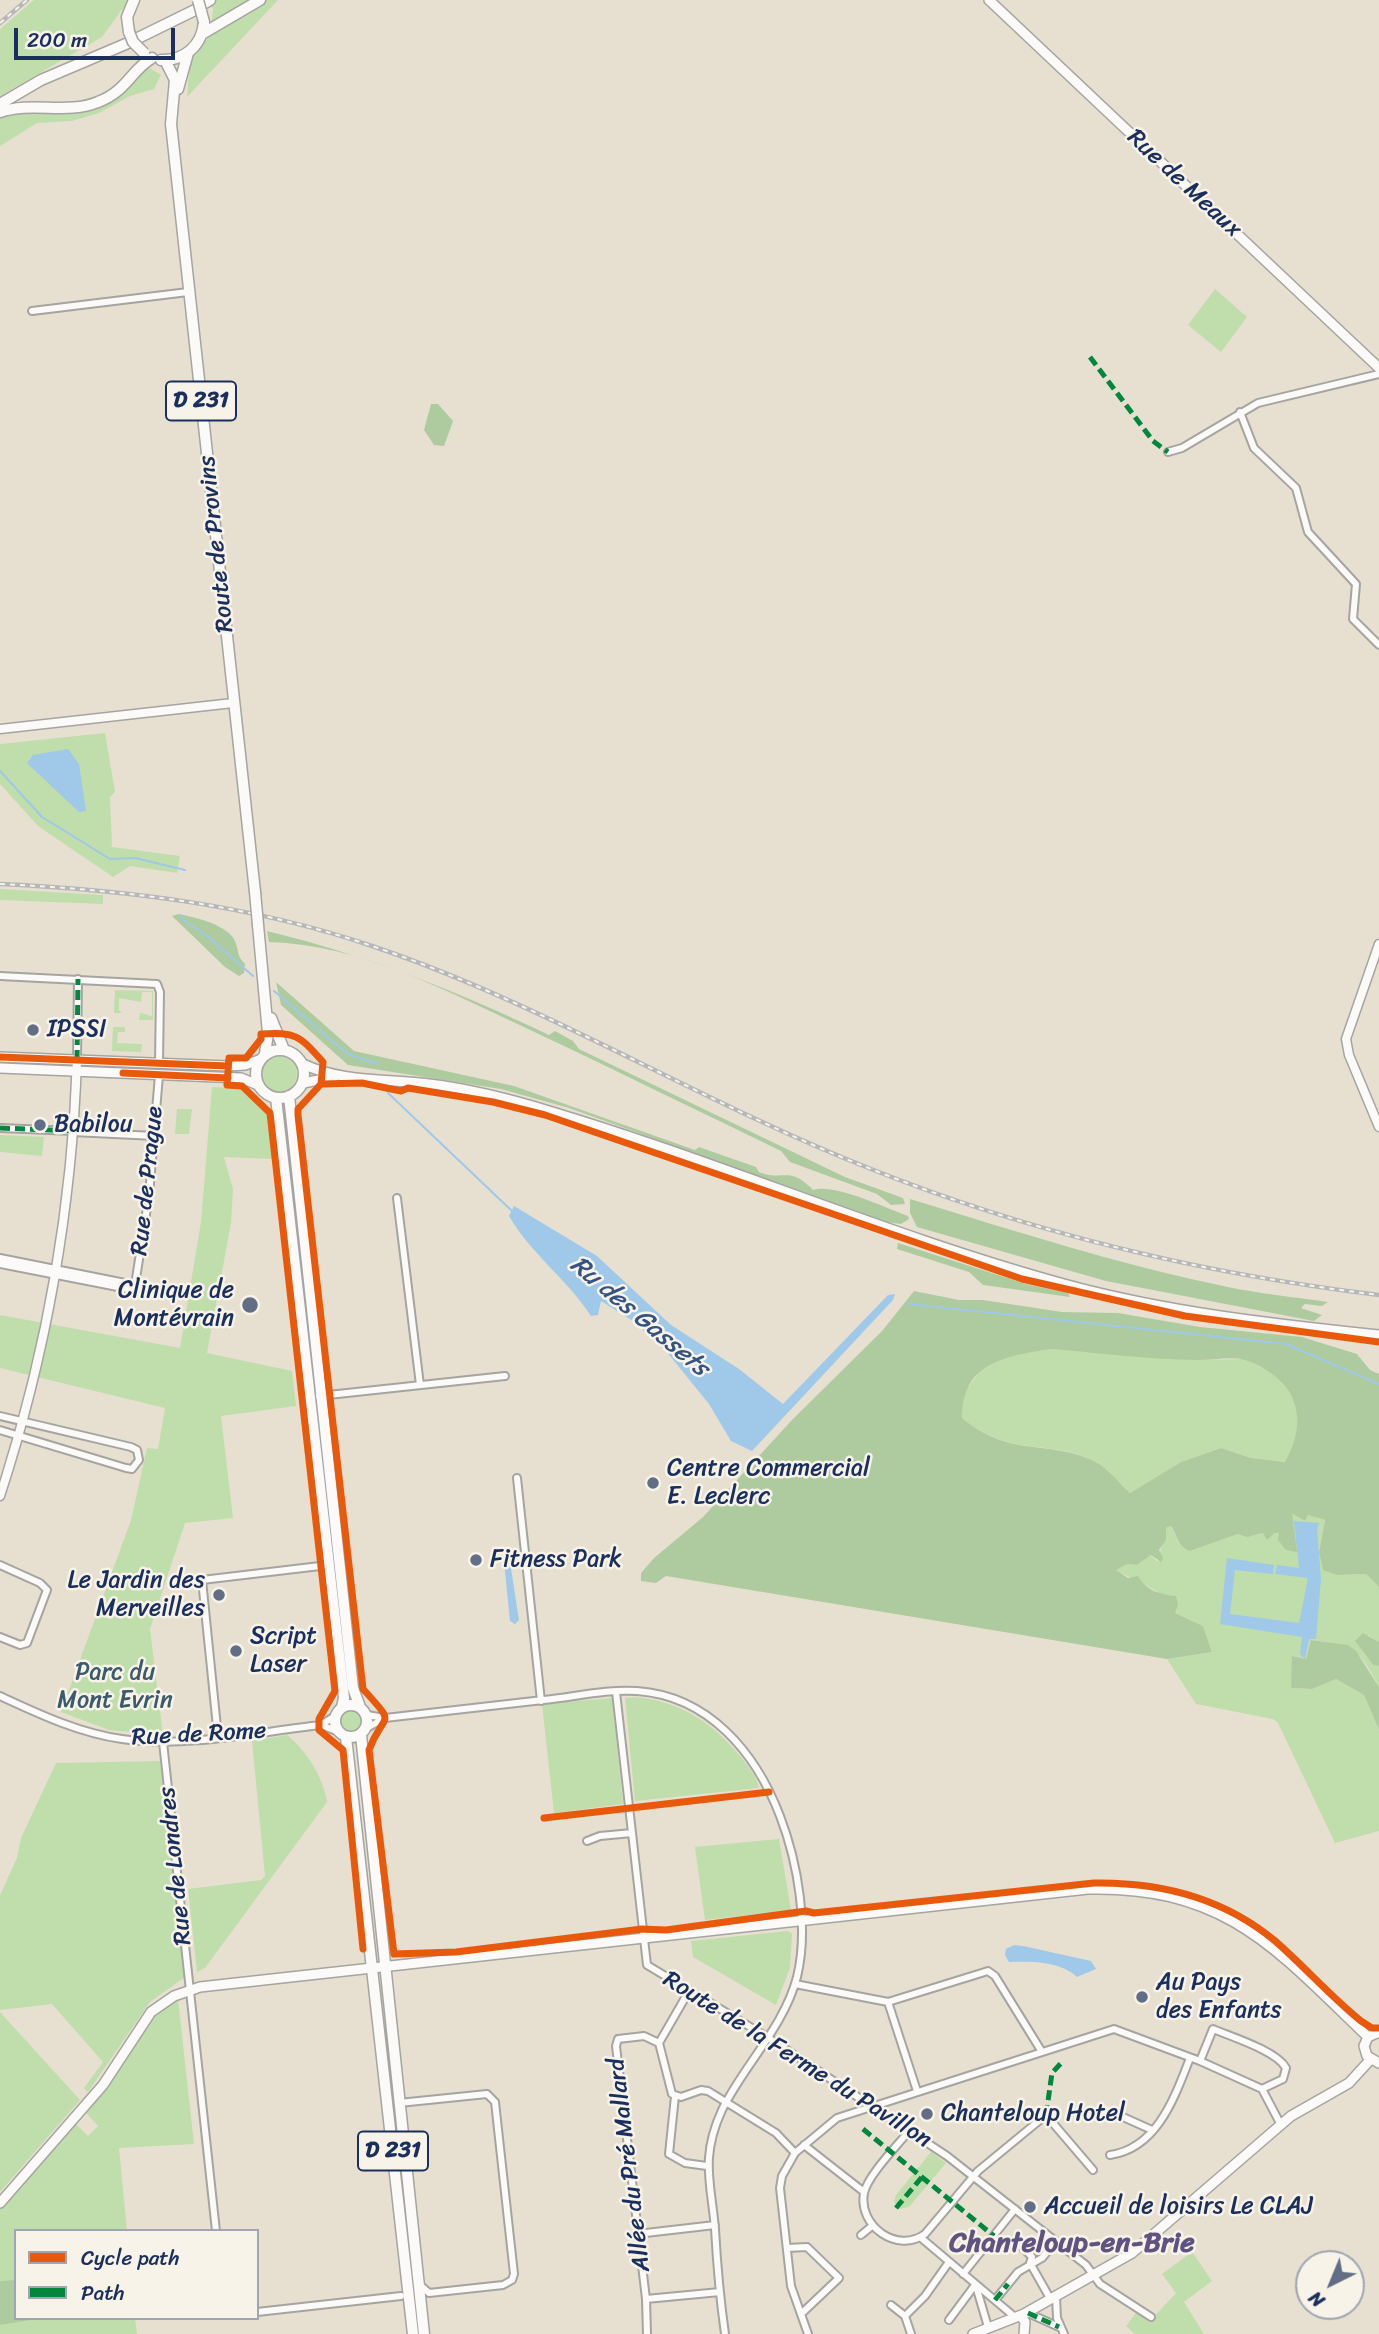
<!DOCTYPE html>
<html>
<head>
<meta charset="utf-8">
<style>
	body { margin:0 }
	#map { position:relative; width:1379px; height:2334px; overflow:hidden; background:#e7e0d1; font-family:Sriracha,sans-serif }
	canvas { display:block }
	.legend { position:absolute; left:14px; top:2229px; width:245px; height:91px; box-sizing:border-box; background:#f7f3e8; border:2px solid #9fa5b1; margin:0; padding:9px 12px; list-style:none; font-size:21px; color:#1b2f5e }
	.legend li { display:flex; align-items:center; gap:14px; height:35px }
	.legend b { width:35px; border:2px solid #9fa5b1 }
	.north { position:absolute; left:1295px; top:2250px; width:70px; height:70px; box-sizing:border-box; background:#f7f3e8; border:2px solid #9fa5b1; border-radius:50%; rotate:223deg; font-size:19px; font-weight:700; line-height:28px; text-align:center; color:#1b2f5e }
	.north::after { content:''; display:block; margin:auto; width:24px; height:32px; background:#626d86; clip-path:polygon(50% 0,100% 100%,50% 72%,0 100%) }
	.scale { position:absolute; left:14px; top:28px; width:161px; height:32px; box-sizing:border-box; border:4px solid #1b2f5e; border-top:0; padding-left:9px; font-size:21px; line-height:24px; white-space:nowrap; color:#1b2f5e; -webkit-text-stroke:5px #f7f3e8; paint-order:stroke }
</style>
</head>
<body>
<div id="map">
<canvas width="1379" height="2334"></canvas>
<ul class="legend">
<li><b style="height:9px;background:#e8590c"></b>Cycle path</li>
<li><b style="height:9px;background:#00873e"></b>Path</li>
</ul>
<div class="north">N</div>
<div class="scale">200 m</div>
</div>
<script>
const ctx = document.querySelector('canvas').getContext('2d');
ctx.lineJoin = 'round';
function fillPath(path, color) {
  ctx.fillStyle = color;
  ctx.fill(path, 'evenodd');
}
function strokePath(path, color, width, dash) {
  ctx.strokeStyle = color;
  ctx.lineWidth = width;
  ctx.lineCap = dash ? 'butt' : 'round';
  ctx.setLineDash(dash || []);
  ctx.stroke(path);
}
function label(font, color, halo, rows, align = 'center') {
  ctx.font = font + ' Sriracha,sans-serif';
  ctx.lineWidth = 5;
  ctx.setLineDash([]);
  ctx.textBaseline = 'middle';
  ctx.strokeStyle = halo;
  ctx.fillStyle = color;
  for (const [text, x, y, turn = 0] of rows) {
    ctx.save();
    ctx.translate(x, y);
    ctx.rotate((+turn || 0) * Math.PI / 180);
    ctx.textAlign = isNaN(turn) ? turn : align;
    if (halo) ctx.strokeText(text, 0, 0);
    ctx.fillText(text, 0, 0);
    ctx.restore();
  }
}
const green = new Path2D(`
	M34 0H129L102 37 0 96V29Z
	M206 0H278L187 97 190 59 210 36 213 9Z
	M146 66 161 75 154 89 130 96 99 113 72 121 37 123 0 146V117L12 111C71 110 109 120 146 66Z
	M1215 289 1247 317 1221 352 1188 325Z
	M105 733 115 792 110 797 112 847 180 856 177 873 130 866 113 877 38 826 0 784V744Z
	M0 889 103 895V904L0 900Z
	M115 990 153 991V1020H139L140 1013 152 1016V992H142L141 1002 119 998V1010L122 1013H114Z
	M113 1027H125V1032H118L117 1043 142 1044 141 1052 112 1051Z
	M261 1074a18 18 0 1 1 36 0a18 18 0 1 1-36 0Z
	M212 1087 240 1088 267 1114 272 1159 224 1157 233 1189 231 1223 207 1353 292 1371 296 1406 221 1416 233 1518 185 1523 150 1629 163 1735 109 1730 61 1712 131 1520 147 1448 158 1449 165 1408 0 1368V1315L180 1348 201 1222Z
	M177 1109H192L189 1134H175Z
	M0 1135 44 1137 42 1156 0 1152Z
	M1051 1349 1195 1360 1245 1359 1279 1376 1297 1405V1440L1285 1462 1251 1458 1221 1448 1181 1462 1130 1493C1119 1483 1107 1467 1094 1461 1046 1438 1010 1458 962 1418V1395L982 1369 1006 1356Z
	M1292 1511 1305 1521 1308 1515 1325 1520 1319 1551 1337 1575 1366 1574 1379 1587V1642L1368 1635 1362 1651 1373 1665 1379 1666V1687C1359 1648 1353 1645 1311 1640L1306 1659 1293 1656 1292 1688 1312 1689 1336 1679 1364 1695 1379 1730V1831L1335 1843 1278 1723 1273 1719 1196 1704 1167 1659 1212 1652 1203 1626 1175 1613 1165 1597 1155 1590 1115 1570 1127 1564 1137 1565 1151 1555 1158 1562C1159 1549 1166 1541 1166 1528L1171 1526C1176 1536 1178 1548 1190 1551L1238 1534C1247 1537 1251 1536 1260 1534 1277 1530 1289 1533 1292 1511Z
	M636 1697C680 1702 711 1721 739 1755 747 1765 757 1776 759 1788L635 1801 625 1698Z
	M612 1698 623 1804 554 1813 542 1704Z
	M340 1721a12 12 0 1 1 24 0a12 12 0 1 1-24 0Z
	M287 1735C307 1751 323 1777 327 1802L205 1968 197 1972 188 1889 261 1880 265 1876 252 1741Z
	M160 1761 185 1977 150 2002 88 2092 84 2088 103 2062 52 2004 0 2010V1895L17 1858 21 1838 56 1763Z
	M779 1839 791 1910 705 1920 695 1847Z
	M788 1931 792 1934 790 1968 776 2005 693 1957 691 1941Z
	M178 1999 194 2144 119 2148 127 2231H16V2318H135L137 2334H0V2209L75 2123 88 2136 98 2126 86 2113 154 2015Z
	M0 2012 80 2100 0 2192Z
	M931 2152 946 2163 909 2207 899 2209 894 2202 896 2195Z
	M1192 2252 1212 2281 1184 2302 1204 2334H1135L1126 2326 1136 2313 1149 2322 1176 2293 1162 2274Z`);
const forest = new Path2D(`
	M431 404H438L453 421 444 446 434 445 424 430Z
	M178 914C194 917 225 924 234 939 239 948 236 956 245 964L244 973 239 976 225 967 172 916Z
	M267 931C366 955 457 991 549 1035L555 1031 573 1041 579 1049 845 1177 903 1198 905 1204 891 1205 877 1194 790 1162 781 1151C696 1110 611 1068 526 1028 444 990 361 945 269 942Z
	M276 982 354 1051 514 1086 695 1150 699 1147 756 1167 759 1172C784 1182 789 1165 813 1190 835 1183 885 1208 908 1216L909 1219 901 1224 885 1222 569 1108 501 1089 348 1065 281 1005Z
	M910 1199C1015 1231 1120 1265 1228 1287 1261 1294 1295 1297 1328 1302L1322 1306 1305 1304 1301 1308 1322 1315 1314 1321 1106 1281 917 1227 910 1213Z
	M898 1243 1026 1284 1068 1293 1070 1297 983 1285 969 1272 897 1249Z
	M914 1291 959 1300H983L1062 1312 1118 1313 1200 1327 1302 1337 1357 1354 1370 1370 1379 1374V1587L1366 1574 1337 1575 1323 1570 1319 1552 1325 1520 1308 1515 1305 1521 1292 1513 1297 1552 1286 1550 1278 1540 1279 1533H1274L1267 1540 1263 1533 1247 1537 1238 1534 1190 1551C1178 1548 1177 1535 1171 1526L1166 1528V1540L1159 1550 1163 1558 1161 1562 1151 1555 1137 1565 1127 1564 1116 1570 1128 1578 1138 1576C1145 1590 1162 1595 1176 1596L1178 1604 1175 1613 1203 1626 1212 1652 1167 1659 666 1576 656 1583 641 1581V1573L654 1558 703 1517 791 1421 882 1331ZM1051 1349C1099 1353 1147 1359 1195 1360 1211 1361 1233 1355 1248 1361 1295 1379 1311 1417 1285 1462L1251 1458 1221 1448 1181 1462 1130 1493C1119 1483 1107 1467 1094 1461 1046 1439 1010 1458 962 1418 962 1362 1006 1356 1051 1349Z
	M1363 1633 1379 1642V1666L1373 1665 1355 1641Z
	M1311 1640 1348 1645 1356 1651 1379 1687V1730L1364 1695 1336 1679 1312 1689 1291 1688 1292 1656 1306 1659Z
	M16 2280V2318H43L0 2325V2281Z`);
const water = new Path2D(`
	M68 749 79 764 86 811 79 812 27 763 33 755Z
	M514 1206 597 1256 671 1325 739 1369 783 1404 888 1295 895 1294 893 1300 752 1451 731 1441 709 1404 666 1351 633 1321 601 1301 598 1315 591 1316C567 1279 531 1254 509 1216Z
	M1294 1521 1319 1523 1317 1529 1321 1579 1316 1639H1309L1305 1659 1300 1654 1302 1637 1220 1624 1227 1558 1274 1565 1273 1574 1235 1570 1230 1614 1299 1623 1308 1578 1275 1574 1277 1565 1299 1568Z
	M508 1549 519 1620 515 1624 510 1621 503 1552Z
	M1023 1946 1091 1961 1096 1969 1077 1977C1061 1961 1030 1961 1009 1962L1005 1955 1006 1949 1014 1945Z`);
const stream = new Path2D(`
	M0 771 42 817 110 859 135 858 185 870
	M181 915 183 920 206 935 253 976
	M274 991 347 1054 379 1064
	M388 1093 512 1211
	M909 1304 1286 1344 1379 1384`);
const minor = new Path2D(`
	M32 311 188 292
	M1240 412 1254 448 1296 488 1308 532 1356 584 1353 619 1379 645
	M1168 452 1182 448 1258 403 1379 374
	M0 976 157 984 160 992 159 1063
	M77 1060 78 979
	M0 1128 73 1131
	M73 1132 155 1136
	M397 1198 420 1385
	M0 1258 135 1285
	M0 1264 128 1289 135 1285
	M135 1285 149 1195 159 1075
	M319 1396 505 1376
	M0 1416 131 1447 137 1450 139 1460 132 1469 126 1468 0 1430
	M517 1478 541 1701
	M0 1565 40 1583 47 1590 27 1643 20 1645 0 1637
	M616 1692 647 1965 767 2037 947 2156 1086 2265 1100 2284 1151 2317
	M0 1696C39 1714 79 1733 122 1739 187 1748 257 1732 321 1725L339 1732
	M367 1715 385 1718C438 1712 490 1706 543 1700 574 1697 606 1689 637 1691 709 1696 756 1753 780 1816 798 1863 809 1928 797 1977 784 2027 744 2065 722 2110 700 2158 711 2182 715 2229 717 2264 720 2299 725 2334
	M321 1725 335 1716
	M367 1728 385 1718
	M218 1737 202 1580 320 1566 329 1573
	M163 1742 216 2231
	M587 1841 600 1836 632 1833
	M795 1984 888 2002 988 1971 995 1976 1042 2052
	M689 1991 659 2043 672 2094 681 2097 701 2090 708 2091 776 2133 795 2153
	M888 2002 917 2091
	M1200 2061 1213 2029C1232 2037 1277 2051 1286 2068L1283 2079 1262 2089
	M675 2096 669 2154 685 2163 707 2166
	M399 2103 487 2094 495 2102 514 2274 512 2280 503 2285 429 2293 420 2285
	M1114 2113 1152 2130
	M909 2131C897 2146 868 2175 864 2193 858 2226 897 2254 925 2234L978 2171 1046 2115 1093 2170
	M804 2145 864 2192
	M1110 2155C1158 2148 1175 2096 1190 2058
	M637 2234 715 2225
	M861 2235 872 2226
	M920 2237 1016 2318
	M1020 2245 1032 2257 1030 2263 1051 2300
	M787 2248 807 2247 839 2278 801 2314
	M963 2274 1015 2209
	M976 2286 988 2327
	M1056 2297 1057 2318 1064 2334
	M646 2299 720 2292
	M995 2300 1018 2272 1042 2258 1056 2241
	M891 2305 905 2316 911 2334
	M257 2312 401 2296
	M1028 2313 1059 2327
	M905 2316 925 2296 949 2262
	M949 2320 975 2285
	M647 2334 646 2299 616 2046 618 2039 644 2036 659 2043
	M808 2334 791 2286 780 2188 782 2176 795 2153 837 2118 1114 2029 1200 2061 1262 2089 1281 2125`);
const tertiary = new Path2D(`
	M0 729 233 703
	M1379 944 1346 1039 1349 1055 1379 1127
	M0 1496C46 1355 72 1208 77 1060`);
const secondary = new Path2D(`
	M989 0 1379 368
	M0 1057 228 1066 245 1065 259 1060
	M303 1064C340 1082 388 1079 429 1084 470 1089 510 1099 549 1111 723 1163 889 1236 1064 1284 1166 1312 1274 1324 1379 1335
	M0 1068 241 1078 258 1085
	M303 1083 334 1077
	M1379 2032 1368 2037 1364 2046 1367 2056 1379 2063
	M0 2203 103 2085 151 2012 174 1996 200 1987 1088 1889C1226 1886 1276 1949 1368 2037
	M1021 2316 1025 2322 1024 2334
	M973 2334 1024 2314 1132 2253 1291 2116 1349 2083 1370 2060`);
const primary = new Path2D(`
	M205 3 210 0
	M129 32 127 17 134 0
	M202 34 260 0
	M138 38 197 9
	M161 60C184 61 202 46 204 22
	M165 60 175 80 171 124 255 892
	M178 89 188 53
	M0 104 41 80 128 43
	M0 112C32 101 67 115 98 102 127 91 131 70 152 58
	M258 925 268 1033 265 1054
	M271 1018 284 1050
	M256 1074a24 24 0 1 1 48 0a24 24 0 1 1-48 0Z
	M289 1096 353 1688 360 1707
	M276 1098 344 1698 342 1707
	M335 1721a16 16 0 1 1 32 0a16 16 0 1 1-32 0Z
	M361 1735 424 2334
	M346 1737 413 2334`);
const rail = new Path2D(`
	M0 23 27 0
	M0 884C127 890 251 905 372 946 545 1004 702 1103 871 1169 1034 1234 1205 1274 1379 1295`);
const primaryBridge = new Path2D(`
	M198 0 204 22
	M129 32 133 42 144 53
	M255 892 258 925`);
const quiet = new Path2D(`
	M1090 357 1153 441 1168 452
	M77 1060 78 979
	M0 1128 73 1131
	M1046 2115 1052 2073 1062 2062
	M863 2129 994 2236
	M896 2208 922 2177
	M995 2300 1008 2284
	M1028 2313 1059 2327`);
const cycleway = new Path2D(`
	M0 1057 228 1066
	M123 1073 228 1078
	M321 1084 362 1083 401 1091 408 1088 493 1102 545 1115 1022 1279 1185 1316 1379 1342
	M544 1818 769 1792
	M363 1949 343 1750 319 1730V1719L335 1691 270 1113 242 1086 227 1085 229 1058H246L261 1039V1034C296 1032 299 1035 323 1062L321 1084 298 1109V1115L363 1689C399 1728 383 1711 369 1750L394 1954 456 1952 642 1929 666 1930 806 1911 814 1913 1094 1883C1159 1882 1223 1898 1274 1940 1304 1966 1330 1996 1361 2021L1372 2028H1379`);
const markers = [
	[33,1030,7,"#626d86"],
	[40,1125,7,"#626d86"],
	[250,1305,9,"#626d86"],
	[653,1483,7,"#626d86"],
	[476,1560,7,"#626d86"],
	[219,1595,7,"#626d86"],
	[236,1651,7,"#626d86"],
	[1142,1997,7,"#626d86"],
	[927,2114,7,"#626d86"],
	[1030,2207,7,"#626d86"]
];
const shields = [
	[201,401,70],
	[393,2151,70]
];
const shieldNames = [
	["D 231",201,401],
	["D 231",393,2151]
];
const streetNames = [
	["Rue de Meaux",1184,184,43],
	["Route de Provins",217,544,-96],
	["Rue de Prague",148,1181,-84],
	["Rue de Rome",199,1735,-3],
	["Rue de Londres",176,1866,-96],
	["Route de la Ferme du Pavillon",797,2060,32],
	["Allée du Pré Mallard",630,2165,-97]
];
const poiNames = [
	["IPSSI",47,1030],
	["Babilou",54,1125],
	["Clinique de",234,1291,"right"],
	["Montévrain",234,1319,"right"],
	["Centre Commercial",667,1469],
	["E. Leclerc",667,1497],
	["Fitness Park",490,1560],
	["Le Jardin des",205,1581,"right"],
	["Merveilles",205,1609,"right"],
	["Script",250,1637],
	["Laser",250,1665],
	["Au Pays",1156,1983],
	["des Enfants",1156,2011],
	["Chanteloup Hotel",941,2114],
	["Accueil de loisirs Le CLAJ",1044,2207]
];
const parkNames = [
	["Parc du",115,1673],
	["Mont Evrin",115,1701]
];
const waterNames = [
	["Ru des Gassets",639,1317,40]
];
const quarterNames = [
	["Chanteloup-en-Brie",1072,2244]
];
fillPath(green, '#c0ddac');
fillPath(forest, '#aecba0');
fillPath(water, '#9fc8e9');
strokePath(stream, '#9fc8e9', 2);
strokePath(minor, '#a5a4a1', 10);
strokePath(tertiary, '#a5a4a1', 11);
strokePath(secondary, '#a5a4a1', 12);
strokePath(primary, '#a5a4a1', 13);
strokePath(minor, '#fbfaf8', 6);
strokePath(tertiary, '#fbfaf8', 8);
strokePath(secondary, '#fbfaf8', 9);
strokePath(primary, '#fbfaf8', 10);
strokePath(rail, '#b6b7ba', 4.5);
strokePath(rail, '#f7f3e8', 2, [5]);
strokePath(primaryBridge, '#a5a4a1', 13, []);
strokePath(primaryBridge, '#fbfaf8', 10);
strokePath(quiet, '#00873e', 5, [10, 5]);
strokePath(cycleway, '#e8590c', 7);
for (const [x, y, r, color] of markers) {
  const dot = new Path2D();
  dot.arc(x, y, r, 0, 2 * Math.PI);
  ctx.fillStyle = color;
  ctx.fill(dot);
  strokePath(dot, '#f7f3e8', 2.5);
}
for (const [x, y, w] of shields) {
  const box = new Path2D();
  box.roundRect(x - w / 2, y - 19.5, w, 39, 5);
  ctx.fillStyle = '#f7f3e8';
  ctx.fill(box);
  strokePath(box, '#1b2f5e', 2);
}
label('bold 23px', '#1b2f5e', null, shieldNames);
label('24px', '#1b2f5e', '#f7f3e8', streetNames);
label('24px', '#1b2f5e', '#f7f3e8', poiNames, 'left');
label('24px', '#3c5a6a', '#f7f3e8', parkNames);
label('italic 26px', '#345283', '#f7f3e8', waterNames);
label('bold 28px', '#5f5382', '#f7f3e8', quarterNames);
</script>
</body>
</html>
